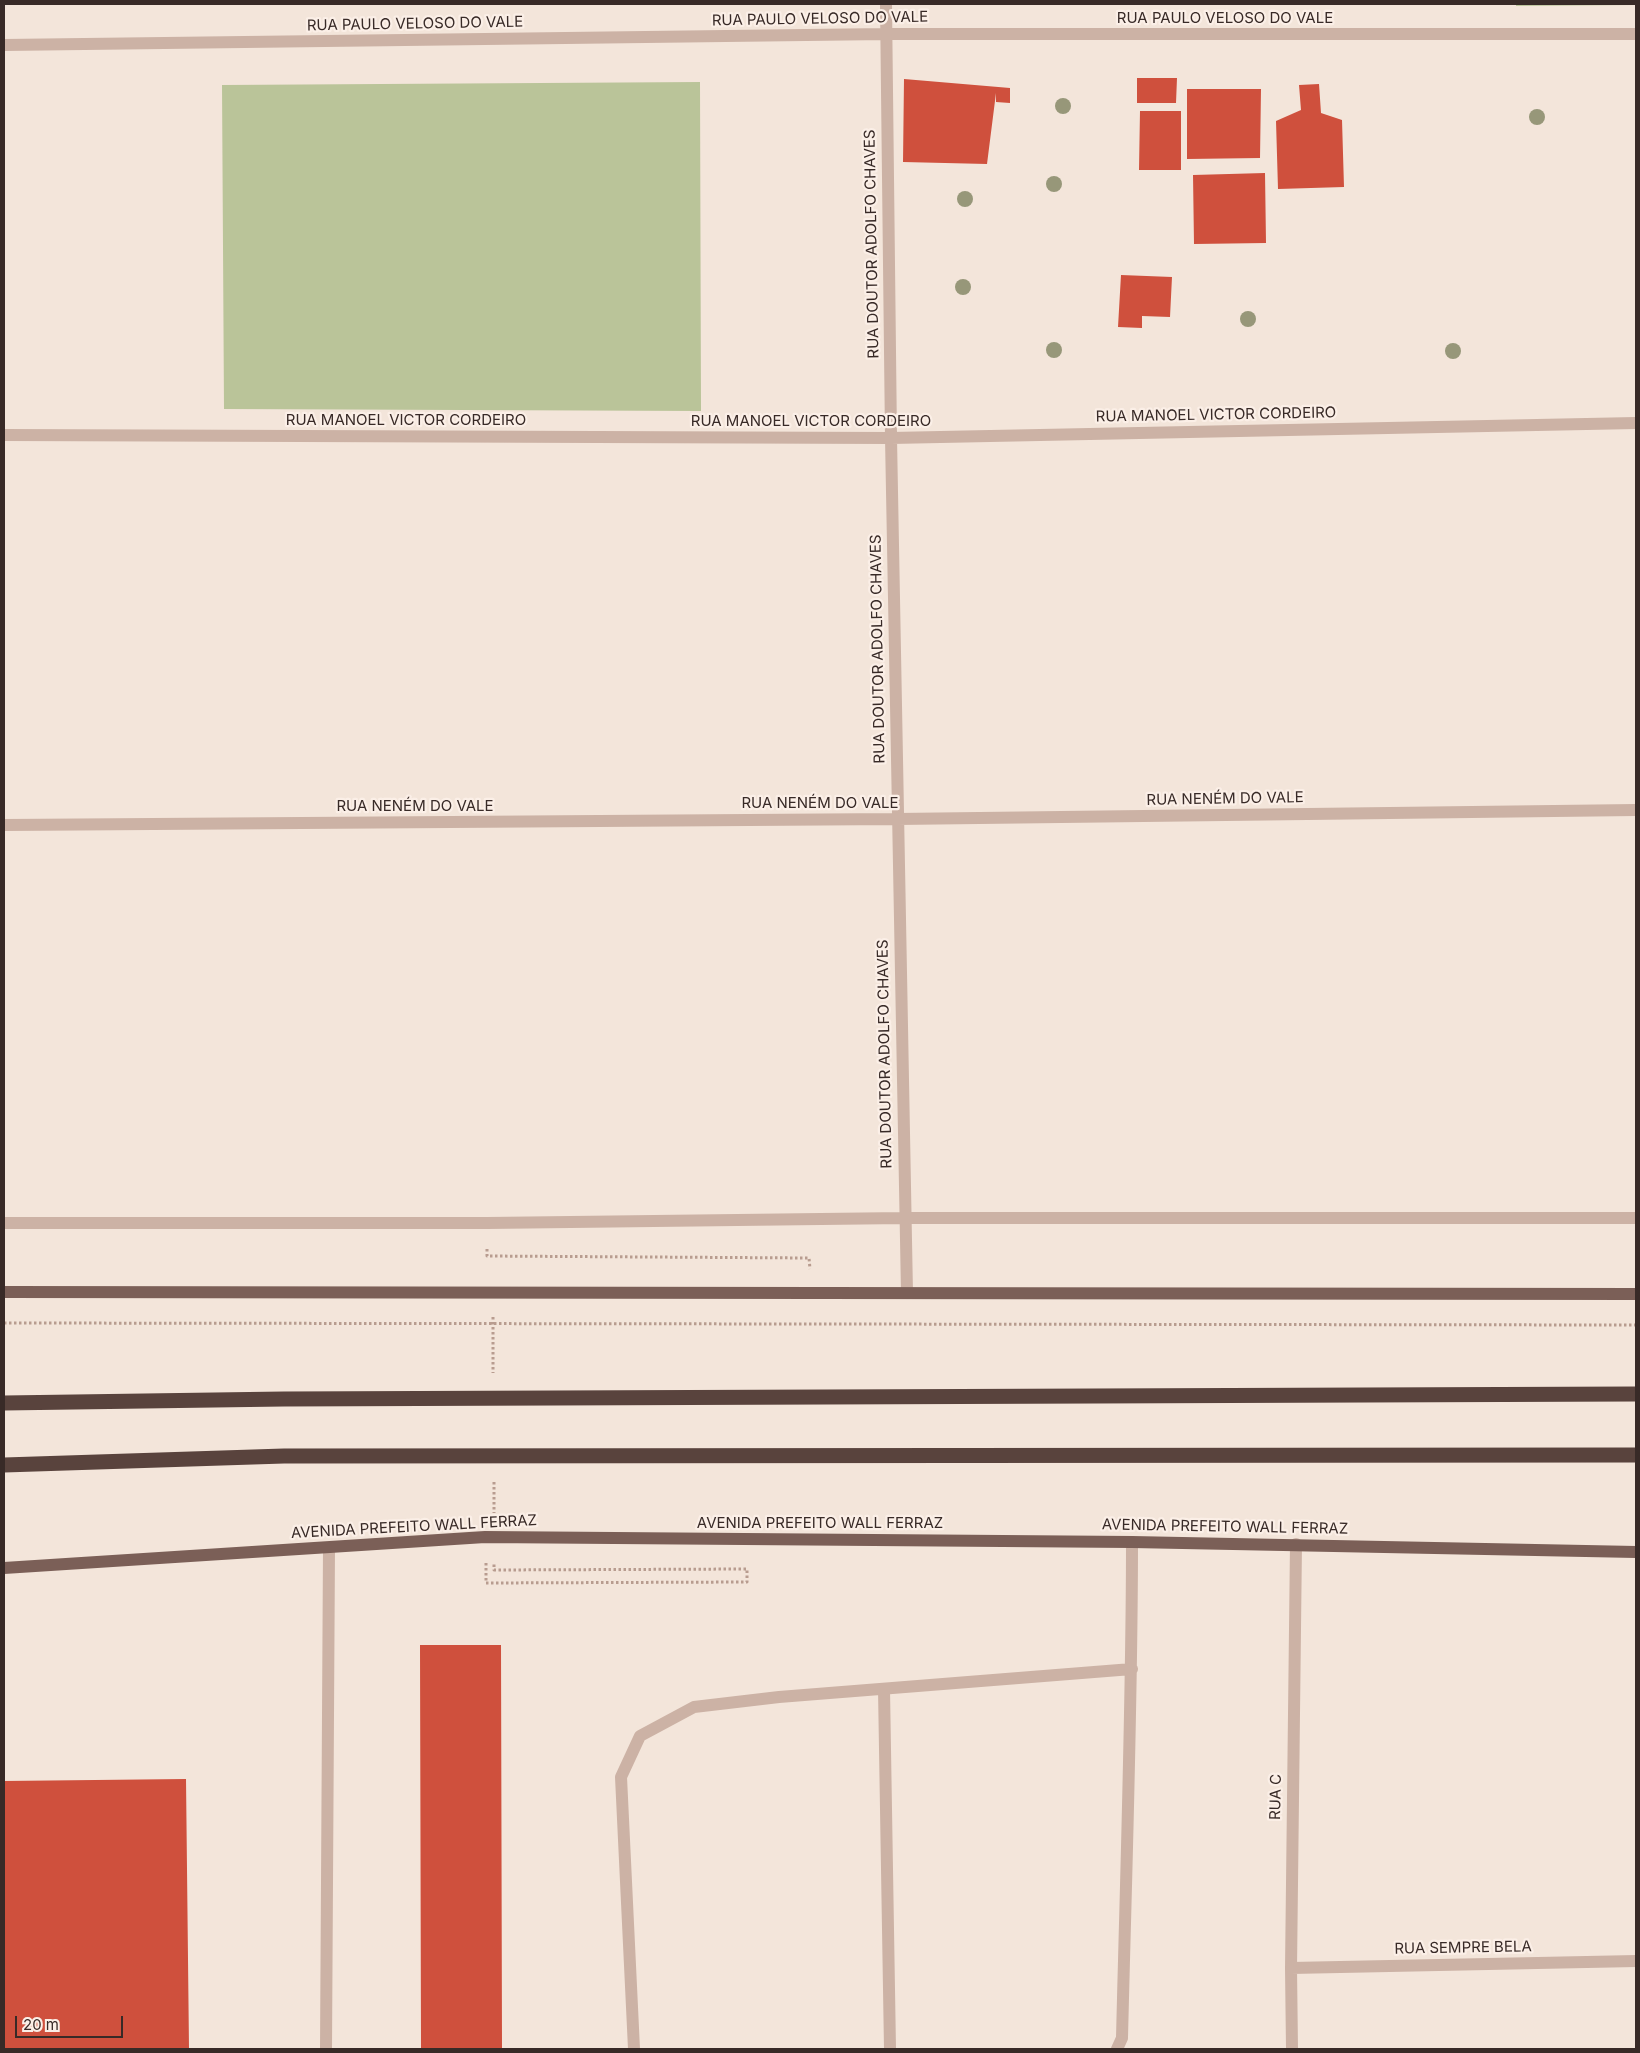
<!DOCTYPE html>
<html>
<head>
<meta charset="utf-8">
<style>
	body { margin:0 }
	#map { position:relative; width:1640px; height:2053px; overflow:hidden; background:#f3e5da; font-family:Inter,sans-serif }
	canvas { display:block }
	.frame { position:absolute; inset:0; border:5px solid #382a27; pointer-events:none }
	.scale { position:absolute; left:15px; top:2016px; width:108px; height:22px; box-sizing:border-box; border:2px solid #382a27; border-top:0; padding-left:6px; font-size:15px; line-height:18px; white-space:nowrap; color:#382a27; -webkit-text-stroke:4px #fbefe7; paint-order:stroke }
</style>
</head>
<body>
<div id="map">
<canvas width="1640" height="2053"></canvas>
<div class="frame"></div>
<div class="scale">20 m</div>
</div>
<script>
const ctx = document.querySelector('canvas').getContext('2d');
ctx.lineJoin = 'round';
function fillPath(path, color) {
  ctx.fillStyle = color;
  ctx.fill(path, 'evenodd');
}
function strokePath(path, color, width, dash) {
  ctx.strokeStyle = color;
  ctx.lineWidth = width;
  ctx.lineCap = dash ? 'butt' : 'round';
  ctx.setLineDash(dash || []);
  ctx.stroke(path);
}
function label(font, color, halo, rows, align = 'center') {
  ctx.font = font + ' Inter,sans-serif';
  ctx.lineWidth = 4.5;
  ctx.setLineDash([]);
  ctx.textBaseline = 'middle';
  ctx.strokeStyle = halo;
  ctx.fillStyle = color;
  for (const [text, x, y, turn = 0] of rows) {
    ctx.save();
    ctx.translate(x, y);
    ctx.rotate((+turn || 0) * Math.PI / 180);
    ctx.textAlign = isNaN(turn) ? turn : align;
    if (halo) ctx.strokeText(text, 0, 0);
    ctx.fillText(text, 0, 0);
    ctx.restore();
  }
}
const green = new Path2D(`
	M1516 4H1636V5L1516 6Z
	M700 82 701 411 224 409 222 85Z`);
const building = new Path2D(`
	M1137 78H1177L1176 103H1137Z
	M904 79 1010 88V103L996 102V93L987 164 903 162Z
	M1319 84 1321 113 1342 120 1344 187 1278 189 1276 121 1301 110 1299 85Z
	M1187 89H1261L1260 158 1187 159Z
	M1140 111H1181V170H1139Z
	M1265 173 1266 243 1194 244 1193 175Z
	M1121 275 1172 277 1170 317 1142 316V328L1118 327Z
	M420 1645H501L502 2049H421Z
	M186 1779 189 2049H4V1781Z`);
const path = new Path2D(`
	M487 1249V1256L809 1258 810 1269
	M493 1317V1373
	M4 1323 1636 1325
	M494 1482V1513
	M486 1563V1583L747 1582V1569L494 1570V1562`);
const minor = new Path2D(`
	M886 4 891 438 907 1293
	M4 45 886 34H1636
	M4 435 891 438 1636 423
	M4 825 897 819 1636 810
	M4 1223H487L904 1218H1636
	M884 1689 890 2049
	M1291 1968 1636 1961
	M326 2049 329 1548
	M634 2049 621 1777 640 1736 694 1707 779 1697 1132 1669
	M1117 2049 1122 2038C1126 1873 1132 1707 1132 1542
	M1292 2049 1291 1968 1296 1544`);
const major = new Path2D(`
	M4 1292 1636 1294
	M4 1568 485 1537 1132 1542 1636 1552`);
const highway = new Path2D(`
	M4 1403 284 1399 1636 1394
	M4 1465 284 1456 1636 1455`);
const trees = [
	[1063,106],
	[1537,117],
	[1054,184],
	[965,199],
	[963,287],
	[1248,319],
	[1054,350],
	[1453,351]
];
const streetNames = [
	["RUA PAULO VELOSO DO VALE",1225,18],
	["RUA PAULO VELOSO DO VALE",820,19,-1],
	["RUA PAULO VELOSO DO VALE",415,24,-1],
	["RUA DOUTOR ADOLFO CHAVES",872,244,-91],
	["RUA MANOEL VICTOR CORDEIRO",1216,415,-1],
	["RUA MANOEL VICTOR CORDEIRO",406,420],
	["RUA MANOEL VICTOR CORDEIRO",811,421],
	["RUA DOUTOR ADOLFO CHAVES",878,649,-91],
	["RUA NENÉM DO VALE",1225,799,-1],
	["RUA NENÉM DO VALE",820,803],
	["RUA NENÉM DO VALE",415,806],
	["RUA DOUTOR ADOLFO CHAVES",885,1054,-91],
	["AVENIDA PREFEITO WALL FERRAZ",820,1523],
	["AVENIDA PREFEITO WALL FERRAZ",414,1527,-3],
	["AVENIDA PREFEITO WALL FERRAZ",1225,1527,1],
	["RUA C",1276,1797,-89],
	["RUA SEMPRE BELA",1463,1948,-1]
];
fillPath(green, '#bac499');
fillPath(building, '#cf503d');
strokePath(path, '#b89c8f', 3, [2.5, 2.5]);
strokePath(minor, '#ccb2a5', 12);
strokePath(major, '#7b5f57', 12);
strokePath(highway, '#59433d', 15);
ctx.fillStyle = '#979779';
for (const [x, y] of trees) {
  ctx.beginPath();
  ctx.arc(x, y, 8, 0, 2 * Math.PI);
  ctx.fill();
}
label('15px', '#382a27', '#fbefe7', streetNames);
</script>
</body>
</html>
